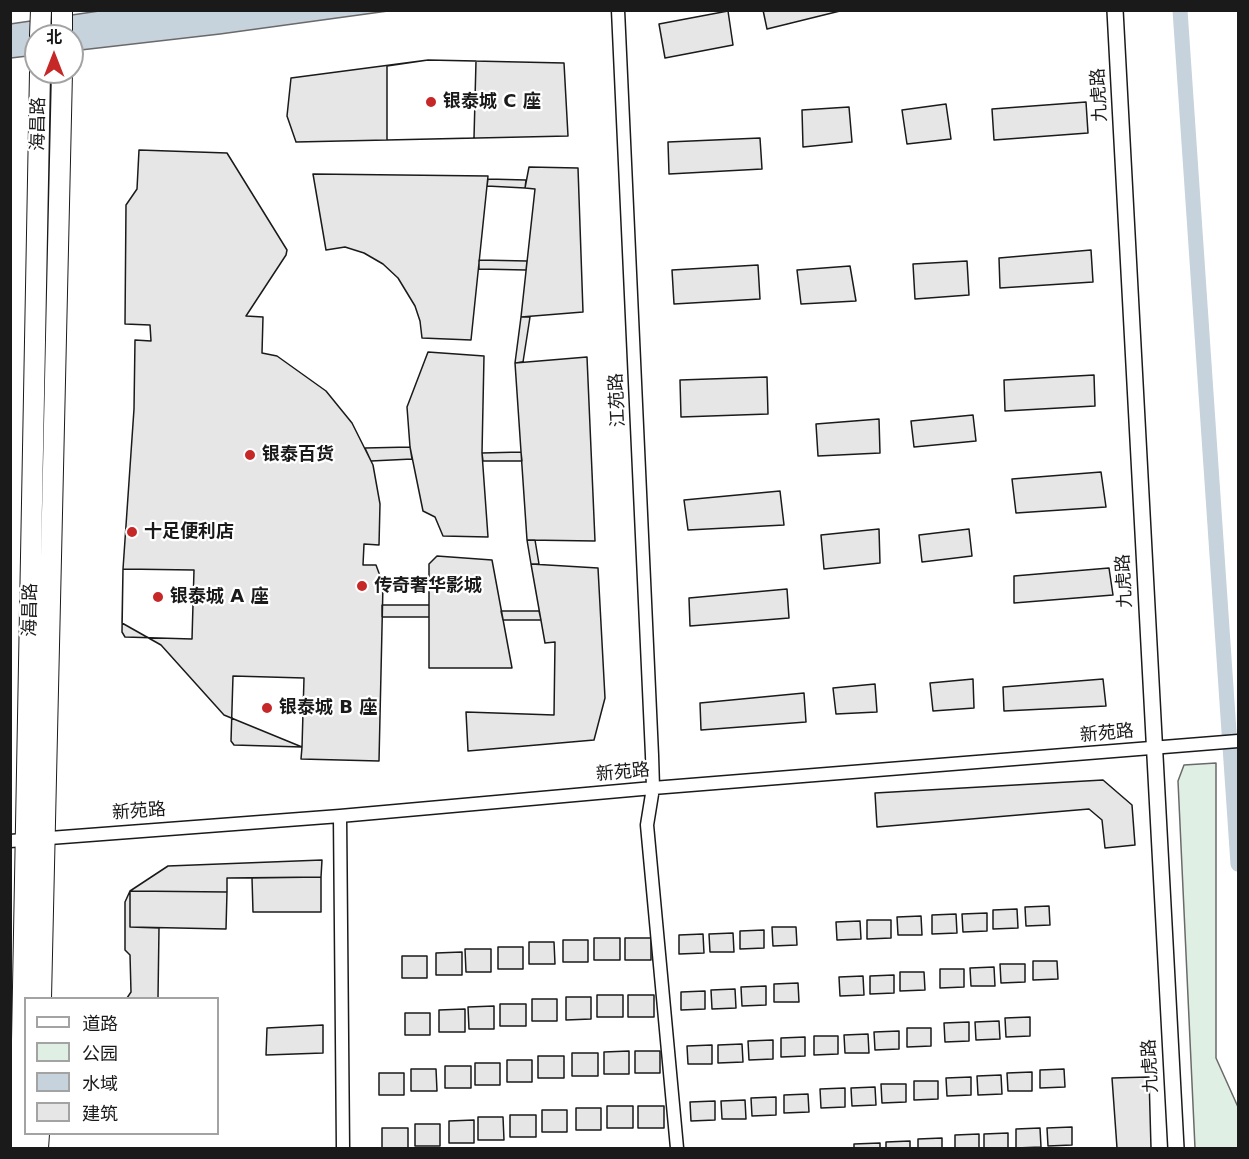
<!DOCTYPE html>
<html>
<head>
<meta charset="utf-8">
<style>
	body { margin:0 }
	#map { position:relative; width:1249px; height:1159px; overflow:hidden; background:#fff; font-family:"DejaVu Sans","Noto Sans SC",sans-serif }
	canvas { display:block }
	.frame { position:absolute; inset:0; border:12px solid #1a1a1a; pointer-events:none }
	.legend { position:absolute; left:24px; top:997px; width:195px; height:138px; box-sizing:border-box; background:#fff; border:2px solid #a3a3a3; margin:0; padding:8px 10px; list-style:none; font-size:18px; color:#1a1a1a }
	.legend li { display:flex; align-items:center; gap:12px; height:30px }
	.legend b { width:30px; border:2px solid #a3a3a3 }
	.north { position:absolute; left:24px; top:24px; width:60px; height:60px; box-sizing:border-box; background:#fff; border:2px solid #a3a3a3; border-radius:50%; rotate:0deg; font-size:16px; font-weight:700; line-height:24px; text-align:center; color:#1a1a1a }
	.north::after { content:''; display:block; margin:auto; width:21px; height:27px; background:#c62828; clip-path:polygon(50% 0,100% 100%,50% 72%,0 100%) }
</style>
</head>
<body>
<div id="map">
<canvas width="1249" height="1159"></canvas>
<div class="frame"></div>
<ul class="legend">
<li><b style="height:8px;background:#fff"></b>道路</li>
<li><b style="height:16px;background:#e0efe3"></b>公园</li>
<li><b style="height:16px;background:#c6d2dc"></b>水域</li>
<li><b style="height:16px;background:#e6e6e6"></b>建筑</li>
</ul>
<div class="north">北</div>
</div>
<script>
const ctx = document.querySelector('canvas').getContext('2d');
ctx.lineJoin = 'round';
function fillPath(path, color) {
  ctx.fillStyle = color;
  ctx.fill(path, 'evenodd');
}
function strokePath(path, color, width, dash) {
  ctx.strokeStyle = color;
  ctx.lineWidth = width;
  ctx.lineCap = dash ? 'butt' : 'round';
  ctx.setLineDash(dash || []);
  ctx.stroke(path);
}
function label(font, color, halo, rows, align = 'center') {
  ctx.font = font + ' "DejaVu Sans","Noto Sans SC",sans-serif';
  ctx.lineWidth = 4.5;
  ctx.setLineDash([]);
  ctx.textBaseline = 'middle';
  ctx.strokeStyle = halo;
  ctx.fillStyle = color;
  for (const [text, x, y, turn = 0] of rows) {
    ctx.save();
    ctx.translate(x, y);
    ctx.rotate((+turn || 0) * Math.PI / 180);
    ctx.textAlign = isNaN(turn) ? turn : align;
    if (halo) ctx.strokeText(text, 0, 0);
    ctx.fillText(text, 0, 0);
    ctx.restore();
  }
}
const green = new Path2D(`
	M1216 763V1058L1238 1107V1148H1195L1178 781 1184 765Z`);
const water = new Path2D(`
	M106 10 388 11 220 34 72 51V36H36V55L11 58 10 24Z`);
const canal = new Path2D(`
	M1180 10 1238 864`);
const building = new Path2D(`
	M763 10H844L767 29Z
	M728 11 733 45 665 58 659 24Z
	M428 60 476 61 474 138 387 140V66Z
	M428 60 564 63 568 136 296 142 287 116 291 78Z
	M1086 102 1088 133 994 140 992 109Z
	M946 104 951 139 907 144 902 110Z
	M849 107 852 142 803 147 802 110Z
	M760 138 762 169 669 174 668 142Z
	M139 150 227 153 287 250 286 255 246 316 263 317 262 353 277 356 326 391 352 423 373 465 380 504 379 545 364 544 363 565H376L383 584 379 761 301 759 302 747 224 715 161 645 122 623 123 569 134 409 135 340 151 341 150 325 125 324 126 205 137 189Z
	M529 167 578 168 583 312 521 317 535 189 525 188Z
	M313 174 488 176 471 340 422 338 420 321 415 306 398 278 383 264 364 253 345 247 326 250Z
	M488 179 526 180 525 188 487 186Z
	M1091 250 1093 282 1000 288 999 258Z
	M479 260 527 261 526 270 479 269Z
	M967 261 969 295 915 299 913 264Z
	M758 265 760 299 674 304 672 270Z
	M850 266 856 301 801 304 797 270Z
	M521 317H530L523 362 515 363Z
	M428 352 484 356 482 453 488 537 443 536 435 517 423 511 410 447 407 407Z
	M587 357 595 541 527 540 515 363Z
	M1094 375 1095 406 1005 411 1004 380Z
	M767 377 768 414 681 417 680 380Z
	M973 415 976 441 914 447 911 421Z
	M879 419 880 453 818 456 816 424Z
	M410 447 412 459 371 461 365 448Z
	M521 452 522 461H483L482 453Z
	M1101 472 1106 507 1016 513 1012 479Z
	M780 491 784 525 688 530 684 500Z
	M879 529 880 563 824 569 821 535Z
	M969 529 972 556 922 562 919 535Z
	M527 540H535L539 564H531Z
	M437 556 492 560 512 668H429V564Z
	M531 564 598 568 605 698 594 740 468 751 466 712 554 715 555 642 545 643Z
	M1109 568 1113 595 1014 603V576Z
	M123 569 194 570 192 639 125 637 122 632Z
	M787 589 789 618 690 626 689 598Z
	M382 605H429V617H382Z
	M501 611H539L541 620H503Z
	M233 676 304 678 302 747 234 745 231 741Z
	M973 679 974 708 933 711 930 683Z
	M1103 679 1106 706 1004 711 1003 687Z
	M875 684 877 712 836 714 833 688Z
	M804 693 806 722 701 730 700 703Z
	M1103 780 1132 805 1135 845 1105 848 1102 820 1089 809 877 827 875 793Z
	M322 860 321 877 227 878V892L130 891 168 866Z
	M321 877V912H253L252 878Z
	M130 891 227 892 226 929 130 927Z
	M130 891V927L159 928 158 998H127L131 992 130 955 125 950V902Z
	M1049 906 1050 925 1026 926 1025 907Z
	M1017 909 1018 928 993 929V910Z
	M987 913V931L963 932 962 914Z
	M956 914 957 933 932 934V915Z
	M921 916 922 935H898L897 917Z
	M867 920H891V938L867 939Z
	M860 921 861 939 837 940 836 922Z
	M772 927H796L797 945 773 946Z
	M764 930V948L740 949V931Z
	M733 933 734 952H710L709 934Z
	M703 934 704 953 679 954V935Z
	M594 938H620V960H594Z
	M625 938H651V960H625Z
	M563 940H588V962H563Z
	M529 942H554L555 964H529Z
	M498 947H523V969H498Z
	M465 949H491V972H466Z
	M462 952V975H436V953Z
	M402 956H427V978H402Z
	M1033 961H1057L1058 979 1033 980Z
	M1000 964H1025V982L1001 983Z
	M994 967 995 986H971L970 968Z
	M940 969H964V987L940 988Z
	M900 972H924L925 990 900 991Z
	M894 975V993L870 994V976Z
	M863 976 864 995 840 996 839 977Z
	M798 983 799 1002H774V984Z
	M766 986V1005L742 1006 741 987Z
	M735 989 736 1008 712 1009 711 990Z
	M705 991V1009L681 1010V992Z
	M597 995H623V1017H597Z
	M628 995H654V1017H628Z
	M566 997H591V1019L566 1020Z
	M532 999H557V1021H532Z
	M500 1004H526V1026H500Z
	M494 1006V1029H469L468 1007Z
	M465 1009V1032H439V1010Z
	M405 1013H430V1035H405Z
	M1030 1017V1036L1006 1037 1005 1018Z
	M999 1021 1000 1039 976 1040 975 1022Z
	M969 1022V1041L945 1042 944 1023Z
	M323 1025V1053L266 1055 267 1028Z
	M907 1028H931V1046L907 1047Z
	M899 1031V1049L875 1050 874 1032Z
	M868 1034 869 1053H845L844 1035Z
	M814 1036H838V1054L814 1055Z
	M805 1037V1056L781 1057V1038Z
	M773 1040V1059L749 1060 748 1041Z
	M742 1044 743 1062 718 1063V1045Z
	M712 1045V1064H688L687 1046Z
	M629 1051V1074H604V1052Z
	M635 1051H660V1073H635Z
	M572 1053H598V1076H572Z
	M538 1056H564V1078H538Z
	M507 1060H532V1082H507Z
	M475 1063H500V1085H475Z
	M445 1066H471V1088H445Z
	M411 1069H436L437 1091H411Z
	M1064 1069 1065 1087 1040 1088V1070Z
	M1032 1072V1091H1008L1007 1073Z
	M379 1073H404V1095H379Z
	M1001 1075 1002 1094 978 1095 977 1076Z
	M971 1077V1095L947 1096 946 1078Z
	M1149 1077 1151 1148H1117L1112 1078Z
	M914 1081H938V1099L914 1100Z
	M881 1084H906V1102L882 1103Z
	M875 1087 876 1105 852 1106 851 1088Z
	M845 1088V1107L821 1108 820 1089Z
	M808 1094 809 1112 784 1113V1095Z
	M776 1097V1115L752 1116 751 1098Z
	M745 1100 746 1119H722L721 1101Z
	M715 1101V1120L691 1121 690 1102Z
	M607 1106H633V1128H607Z
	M638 1106H664V1128H638Z
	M576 1108H601V1130H576Z
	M542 1110H567V1132H542Z
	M510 1115H536V1137H510Z
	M478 1117H503L504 1140H478Z
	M474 1120V1143H449V1121Z
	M415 1124H440V1146H415Z
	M1072 1127V1145L1048 1146 1047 1128Z
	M382 1128H408V1148H382Z
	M1040 1128 1041 1147 1016 1148V1129Z
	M1008 1133V1148H984V1134Z
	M979 1134V1148H955V1135Z
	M942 1138V1148H918V1139Z
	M910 1141V1148H886V1142Z
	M880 1143V1148H854V1144Z`);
const minor = new Path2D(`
	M618 10 652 755 653 788 647 825 677 1148
	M340 816 343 1148
	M10 841 340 816 653 788 1238 741`);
const tertiary = new Path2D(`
	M1115 10 1176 1148`);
const primary = new Path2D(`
	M62 10V36
	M40 36 41 10
	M41 998 62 72
	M20 1148 40 72
	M38 1148 39 1134`);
const markers = [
	[431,102,6,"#c62828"],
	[250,455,6,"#c62828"],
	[132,532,6,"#c62828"],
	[362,586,6,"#c62828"],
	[158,597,6,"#c62828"],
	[267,708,6,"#c62828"]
];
const streetNames = [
	["九虎路",1100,95,-93],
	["海昌路",39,124,-89],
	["江苑路",618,400,-93],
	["九虎路",1125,581,-93],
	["海昌路",31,610,-89],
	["新苑路",1107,734,-5],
	["新苑路",623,773,-5],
	["新苑路",139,812,-4],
	["九虎路",1151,1066,-93]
];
const poiNames = [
	["银泰城 C 座",443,102],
	["银泰百货",262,455],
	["十足便利店",144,532],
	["传奇奢华影城",374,586],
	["银泰城 A 座",170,597],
	["银泰城 B 座",279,708]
];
fillPath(green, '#e0efe3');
strokePath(green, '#6a6a6a', 1.5);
fillPath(water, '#c6d2dc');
strokePath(water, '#6a6a6a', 1.5);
strokePath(canal, '#c6d2dc', 15);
fillPath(building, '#e6e6e6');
strokePath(building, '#1a1a1a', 1.5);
strokePath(minor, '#1a1a1a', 15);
strokePath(tertiary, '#1a1a1a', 18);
strokePath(primary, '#1a1a1a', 22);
strokePath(minor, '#fff', 12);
strokePath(tertiary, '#fff', 15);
strokePath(primary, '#fff', 20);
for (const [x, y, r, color] of markers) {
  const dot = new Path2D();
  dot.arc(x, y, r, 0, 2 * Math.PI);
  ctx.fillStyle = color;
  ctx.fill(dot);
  strokePath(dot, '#fff', 2);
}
label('18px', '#1a1a1a', '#fff', streetNames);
label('bold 18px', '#1a1a1a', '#fff', poiNames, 'left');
</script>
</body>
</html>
